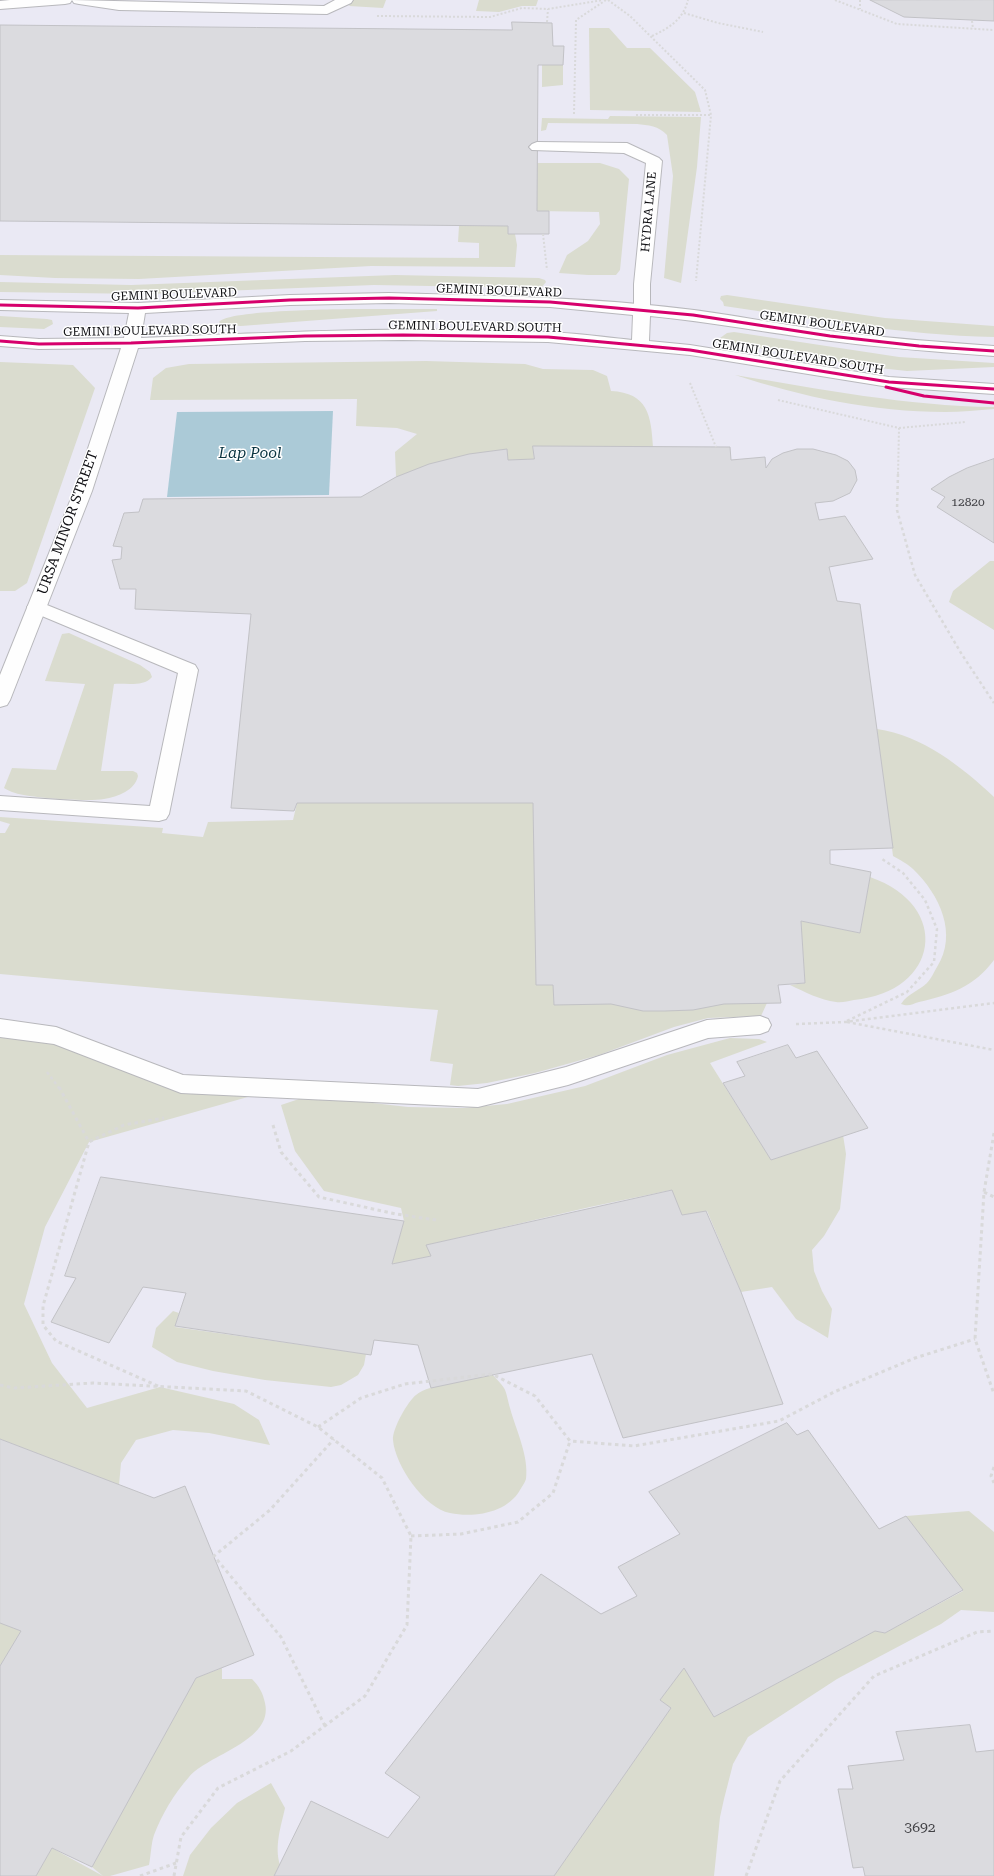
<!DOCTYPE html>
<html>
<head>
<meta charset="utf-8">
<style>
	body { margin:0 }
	canvas { display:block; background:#f7f7fb }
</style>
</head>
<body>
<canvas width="994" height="1876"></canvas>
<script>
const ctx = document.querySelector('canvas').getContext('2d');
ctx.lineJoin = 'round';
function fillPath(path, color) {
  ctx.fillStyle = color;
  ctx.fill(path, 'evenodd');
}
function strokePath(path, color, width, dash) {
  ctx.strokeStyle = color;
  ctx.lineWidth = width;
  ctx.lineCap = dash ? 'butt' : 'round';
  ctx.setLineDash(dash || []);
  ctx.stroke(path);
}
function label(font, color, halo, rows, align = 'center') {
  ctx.font = font + ' "Roboto Serif",serif';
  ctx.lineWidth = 3;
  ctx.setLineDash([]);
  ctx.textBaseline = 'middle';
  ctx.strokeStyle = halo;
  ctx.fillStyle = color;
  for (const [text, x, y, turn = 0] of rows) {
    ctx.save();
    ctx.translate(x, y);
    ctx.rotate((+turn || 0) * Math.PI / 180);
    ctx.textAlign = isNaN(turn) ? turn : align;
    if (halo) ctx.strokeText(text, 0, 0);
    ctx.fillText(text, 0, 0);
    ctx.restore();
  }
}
const built = new Path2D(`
	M0 0H994V1876H0Z`);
const green = new Path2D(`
	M353 0H386L383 8 349 6Z
	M479 0H556H538L536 6H522L499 12 476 11Z
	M589 28H609L627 48H650L695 92 701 112 590 110Z
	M542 65H563V85L542 87Z
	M610 116 701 117 697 167 681 283 664 278 673 176 667 135C659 126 648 125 637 124L548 123 546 130 541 131 542 118 608 119Z
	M537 163H600L619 169 629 179 620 270 616 275H588L559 273 567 255 588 241 600 224 599 212 537 211Z
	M459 226H508V234H515L517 245 515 267 371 266 139 279 55 278 0 275V255L479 258V243L458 242Z
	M395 275 539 278 545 280 546 282 541 288 374 285 146 294 0 292V282L131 285Z
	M727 295 885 318 994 326V337C903 335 814 319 724 306L723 302 720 299 721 296Z
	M362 309H437V311L241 326 222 325 219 322C227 310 342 309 362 309Z
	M0 316 47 319 52 320 53 324 44 329 0 327Z
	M734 332 899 357 994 363V367L907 371 870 367 735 344 725 342 720 338 727 333Z
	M426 361 525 364 543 369 593 370 607 376 611 391C648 393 651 415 653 447L533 446 534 459 508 460 507 449C468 454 432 463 396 477L395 452 417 434 397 428 356 426 357 399 150 400 153 378 166 368 189 364Z
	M0 362 73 365 95 388 27 583 15 591H0Z
	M735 375C820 389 907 406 994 407V409C978 410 961 412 945 412 873 412 803 397 735 375Z
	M990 561H994V630L949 602 953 591Z
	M69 633 140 665 150 672 152 677C144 687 126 683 114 684L101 771H133L137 773 138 776C135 790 118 797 104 799 88 802 27 798 12 792 9 791 6 789 4 788L12 768 56 770 85 684 45 681 62 634Z
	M877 729C922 735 962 767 994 797V960C974 987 950 995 919 1002 912 1004 909 1007 901 1004 908 993 919 991 927 983 931 979 934 972 937 967 958 934 940 895 913 869 908 864 900 860 893 856Z
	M297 803H533L537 985H553L611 1004 767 1003 761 1016 708 1018 674 1027 599 1055 535 1073 487 1083 458 1086 450 1085 453 1064 430 1061 438 1010 190 991 0 974V833H5L10 824 0 821V817L163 828 162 833 203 837 208 822 293 820Z
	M870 877C953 906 939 992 854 1000 848 1001 842 1003 836 1002 820 1000 805 992 790 985L805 983 801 921 860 933Z
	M0 1029 21 1032 181 1084 276 1089 89 1142 45 1227 24 1304 52 1363 87 1408 160 1387 234 1404 259 1420 270 1445 209 1433 173 1430 136 1440 121 1463 119 1485 0 1439Z
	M730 1038 759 1039 767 1042 710 1063 771 1160 843 1135 846 1154 840 1209 824 1236 812 1250 814 1271 822 1291 832 1309 828 1338 796 1319 772 1287 741 1292 707 1211 682 1215 671 1190 590 1207 427 1245 431 1256 392 1264 404 1221 401 1208 324 1191 295 1151 281 1105 299 1099 364 1102 408 1107 463 1108 507 1104 585 1086 667 1055Z
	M173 1311 179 1313 175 1327 366 1354 364 1365 358 1375 341 1385 331 1387 265 1380 213 1371 177 1362 152 1347 156 1328Z
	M492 1374C496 1379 501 1383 504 1388 507 1393 508 1402 510 1408 516 1430 529 1456 526 1479 525 1483 522 1486 520 1490 507 1513 474 1518 450 1513 424 1508 395 1465 393 1440 392 1429 408 1401 416 1395 429 1384 474 1378 492 1374Z
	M969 1511 994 1532V1612L961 1610 941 1624 837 1679 748 1737 733 1764 724 1799 720 1817 714 1876H554L671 1708 660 1700 684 1668 714 1717 875 1631 885 1633 963 1591 906 1516Z
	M0 1623 21 1631 0 1666Z
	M222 1668V1679H252C259 1686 263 1693 265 1703 274 1741 207 1755 189 1777 174 1794 162 1814 154 1835 151 1844 151 1855 149 1865L110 1876H36L52 1848 103 1876 92 1867 196 1678Z
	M271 1783 285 1808C281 1826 274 1847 280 1865L275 1876H183L190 1855 211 1828 237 1803Z`);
const water = new Path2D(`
	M333 411 329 495 167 497 177 412Z`);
const building = new Path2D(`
	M994 0V21L904 17 870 0Z
	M512 22 552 23 553 46H564L563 65H538L537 211H549V234H508V226L0 221V25L512 30Z
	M533 446 730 447 731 460 765 457 766 468 772 459 783 453 797 449H813L836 455 848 461 855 470 857 480 850 493 833 501 815 503 819 520 845 516 873 559 829 567 837 601 860 604 893 848 830 850V864L871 872 860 933 801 921 805 983 778 985 781 1003 724 1004 693 1010 665 1011H643L611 1004 554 1005 553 985H536L533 803H297L294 811 231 808 251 614 135 609 136 589H120L112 560 121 559 122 547 113 546 124 513 139 512 143 499 361 497 396 477 429 464 469 454 507 449 508 460 534 459Z
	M994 459V543L937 507 945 497 931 489 949 477 967 468Z
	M788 1045 796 1058 817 1051 868 1128 771 1160 723 1083 745 1076 737 1062Z
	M101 1177 404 1221 392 1264 431 1256 426 1245 672 1190 682 1215 706 1211 741 1292 783 1404 623 1438 592 1354 431 1388 418 1345 374 1340 371 1355 175 1326 186 1293 143 1287 109 1343 51 1322 76 1278 65 1276Z
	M787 1423 797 1435 808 1430 879 1529 906 1516 963 1590 885 1633 875 1631 714 1717 684 1668 660 1700 671 1708 554 1876H274L311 1801 388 1838 420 1797 385 1773 541 1574 601 1614 637 1596 618 1567 680 1534 649 1492Z
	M0 1439 154 1498 185 1486 254 1655 196 1678 92 1867 52 1848 36 1876H0V1666L21 1631 0 1623Z
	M970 1725 976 1752 994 1750V1876H865L863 1867 853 1868 838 1789H853L848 1766 904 1760 896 1732Z`);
const pathFar2 = new Path2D(`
	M608 0 630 16 705 90 711 115 696 281
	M835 0 897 24 994 30
	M860 0V9
	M684 13 718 23 763 32
	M377 16 490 17 522 8 548 9 603 0
	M972 21 973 29
	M547 22 548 9
	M652 36C669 28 683 20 688 0
	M574 114 576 20 606 0
	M636 115H711
	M543 234 547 270
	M690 383 716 447
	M778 400 899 428 898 475
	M899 428 966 422`);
const pathFar1 = new Path2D(`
	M898 474 897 510 915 575 961 653 994 703
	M847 1021 907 992 934 962 937 929 925 900 903 873 882 859
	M847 1022 994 1050
	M796 1024 845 1022 994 1003
	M47 1072 59 1088`);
const path = new Path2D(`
	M59 1087 89 1142
	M273 1125 281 1152 319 1197 396 1214 436 1220
	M994 1133 984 1192 975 1339 994 1394
	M984 1192 994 1197
	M0 1385 14 1388 93 1383 246 1391 318 1427 382 1478 411 1536 407 1625 365 1696 291 1751 218 1788 181 1837 174 1876
	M158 1386 56 1341 43 1325V1306L89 1142 124 1125 164 1118
	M318 1427 361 1398 405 1384 492 1374 535 1396 570 1441 634 1446 779 1421 834 1392 915 1358 975 1339
	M994 1467 991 1476 994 1483
	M411 1536 461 1534 518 1522 553 1493 570 1441
	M325 1726 281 1637 214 1556 270 1510 334 1439
	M140 1876 176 1863
	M746 1876 780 1781 874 1676 977 1632 994 1631`);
const lane = new Path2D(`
	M72 0 324 6 335 0H353L351 3 327 14 119 10 79 4 74 3Z
	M537 142 627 143 659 158 662 161 650 284V310L648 314 642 315 636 314 634 310V284L646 163 624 153 532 150 529 147 532 144Z
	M37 601 195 665 198 670 169 814 166 819 159 821 0 810V796L150 806 178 673 30 611 27 607 30 603Z
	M760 1016 768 1019 771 1025 768 1031 760 1034 708 1038 568 1085 478 1107 181 1093 54 1044 0 1037V1019L56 1027 183 1075 478 1089 566 1067 707 1020Z`);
const street = new Path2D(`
	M10 0H72L70 3 65 4 0 9V1Z
	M389 293C491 296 593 297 694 310 739 316 784 325 830 331 884 338 939 342 994 346V356C939 352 885 348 831 341 770 333 711 322 650 316L649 341 690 345 889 377 994 384V394L889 387 690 355 548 342 403 340 305 341 138 348 92 491 10 700 7 705 0 707V675L74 491 121 348 39 349 0 346V336L39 339 124 338 129 313 0 310V300L138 303 290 295ZM389 303 550 307 633 315 632 340C604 337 575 333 547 332 412 326 276 332 141 338L145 313 290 305Z`);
const cycleway = new Path2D(`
	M0 305 138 308 290 300 389 298 550 302 693 315 830 336 919 346 994 351
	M0 341 39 344 131 343 305 336 403 335 548 337 690 350 889 382 994 389
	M886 387 924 396 994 403`);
const farStreetnames = [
	["HYDRA LANE",649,212,-85],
	["GEMINI BOULEVARD",499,291,2],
	["GEMINI BOULEVARD",174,295,-2],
	["GEMINI BOULEVARD",822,324,8],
	["GEMINI BOULEVARD SOUTH",475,327,1],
	["GEMINI BOULEVARD SOUTH",150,331,-1],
	["GEMINI BOULEVARD SOUTH",798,357,9]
];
const numberNames = [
	["12820",968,502]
];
const streetNames = [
	["URSA MINOR STREET",68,523,-70]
];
const nearNumbernames = [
	["3692",920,1828]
];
const waterNames = [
	["Lap Pool",250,454]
];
fillPath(built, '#eae9f4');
fillPath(green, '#dadccf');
fillPath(water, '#abcad7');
fillPath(building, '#dbdbdf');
strokePath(building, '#c2c2c6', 1);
strokePath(lane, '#b8b8bc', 2);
strokePath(street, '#b8b8bc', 2);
strokePath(pathFar2, '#d9d9da', 2, [2, 2]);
strokePath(pathFar1, '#d9d9da', 2.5, [3, 3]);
strokePath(path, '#d9d9da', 3, [3.5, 3.5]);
fillPath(lane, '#fefefe');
fillPath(street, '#fefefe');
strokePath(cycleway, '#d6006c', 3);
label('12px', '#0e0e12', '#fff', farStreetnames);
label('12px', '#414145', null, numberNames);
label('14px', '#0e0e12', '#fff', streetNames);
label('14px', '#414145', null, nearNumbernames);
label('italic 15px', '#0a3441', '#fff', waterNames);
</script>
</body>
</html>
